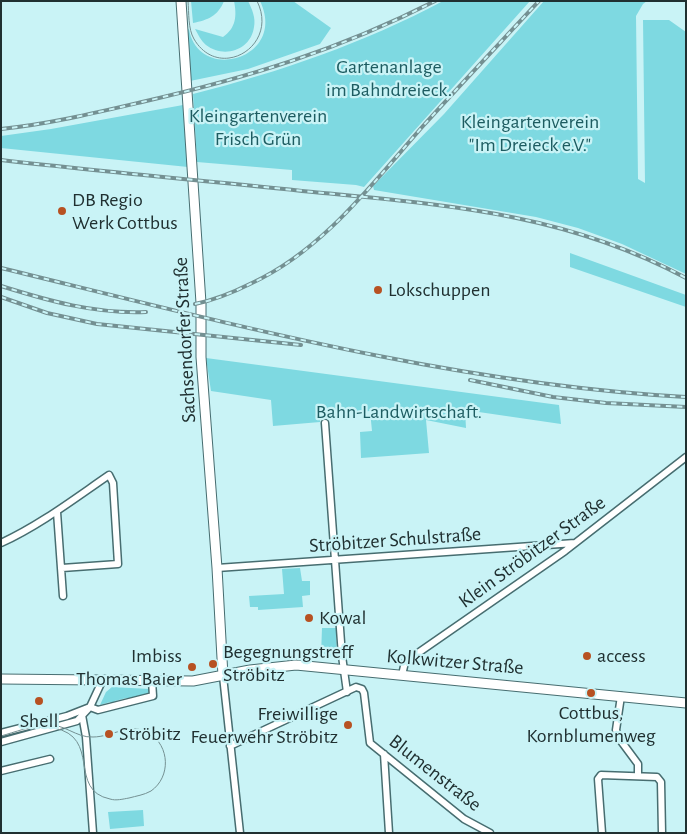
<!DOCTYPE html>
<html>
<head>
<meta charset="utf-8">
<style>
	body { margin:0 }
	#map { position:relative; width:687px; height:834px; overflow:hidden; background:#c9f3f6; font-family:"Alegreya Sans",sans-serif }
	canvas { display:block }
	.frame { position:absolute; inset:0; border:2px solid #203031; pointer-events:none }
</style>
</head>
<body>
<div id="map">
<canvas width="687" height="834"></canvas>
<div class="frame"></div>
</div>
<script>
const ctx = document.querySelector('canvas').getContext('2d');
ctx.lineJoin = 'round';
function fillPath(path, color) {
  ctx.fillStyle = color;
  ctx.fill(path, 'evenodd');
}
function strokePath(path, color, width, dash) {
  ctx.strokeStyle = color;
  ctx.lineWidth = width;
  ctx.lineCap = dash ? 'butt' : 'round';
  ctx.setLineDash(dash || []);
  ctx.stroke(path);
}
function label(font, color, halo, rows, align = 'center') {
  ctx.font = font + ' "Alegreya Sans",sans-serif';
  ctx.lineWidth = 4.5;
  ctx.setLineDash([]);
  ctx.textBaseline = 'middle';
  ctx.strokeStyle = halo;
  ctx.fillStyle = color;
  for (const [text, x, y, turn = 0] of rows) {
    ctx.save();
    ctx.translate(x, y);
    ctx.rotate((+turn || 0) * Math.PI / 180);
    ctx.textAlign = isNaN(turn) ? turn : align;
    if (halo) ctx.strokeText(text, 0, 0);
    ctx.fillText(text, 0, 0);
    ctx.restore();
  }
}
const green = new Path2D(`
	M191 1H224C218 16 208 20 193 23Z
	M234 1H248C252 9 256 18 254 27 251 50 224 59 206 45 201 41 198 34 195 29L223 37C236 28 237 16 234 1Z
	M260 1H293L331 28 320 44 248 69 190 81 186 31 189 29C198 84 288 59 260 1Z
	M443 1H530L364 187 356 185 292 180V170L197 162 193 94C280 72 364 43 443 1Z
	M544 1H647L643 4 636 16 638 179 645 183 643 20H669L686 32V274L622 244 578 228 536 217 374 190 373 186 444 114Z
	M183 105 188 167 1 148V136L51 129Z
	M570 253 686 295V307L570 267Z
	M206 358 559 405 561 424 465 410 466 428 426 420 429 453 361 458 360 432 372 431 370 411 320 415V422L273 426 271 400 211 391Z
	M300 568 302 581H310V595L302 596 303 607 258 610V607H250L249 596 284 594 282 569Z
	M322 628H336L337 657 321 656Z
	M112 687 150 689 147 696 129 700 126 698 115 701 113 705 110 702 100 705 106 692Z
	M143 810 144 826 110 829 108 812Z`);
const street = new Path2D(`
	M325 423 342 656 347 692
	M57 512 63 596
	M1 543C40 525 74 499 109 475L113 483 118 564 62 568
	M217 568 575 543
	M402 675 405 662 565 551 686 457
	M223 676 240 833
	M621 696 616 730 618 737 638 764V776
	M82 715 86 737 93 833
	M1 733 67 716 90 707 98 710 153 696 152 681
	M1 742 77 721 90 707 103 679
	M230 746 356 687 362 689 364 693 370 743 464 819 490 833
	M384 754 389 833
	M1 771 50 759
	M602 833 598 779 601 775 657 777 661 782 662 833`);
const secondary = new Path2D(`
	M181 1 201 303V357L217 568 223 676
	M1 679 193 681 250 670 296 665 686 703`);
const tram = new Path2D(`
	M188 1C189 13 188 29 194 39 219 82 280 46 257 1
	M1 736C15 732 31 726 46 725 64 723 76 738 93 737 112 737 130 722 149 733 170 746 171 777 151 791 144 795 136 796 129 798 123 799 116 801 110 799 67 790 102 737 54 728`);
const rail = new Path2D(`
	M1 129C49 124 95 113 142 102 246 78 339 50 435 1
	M1 160C105 172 209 181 313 192 446 205 565 213 686 278
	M1 268C227 323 453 384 686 397
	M1 286C49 301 95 314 146 312
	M1 297 47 313 97 324 301 345
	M195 304C215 300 234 292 252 283 323 250 372 184 423 126 461 84 500 43 539 1
	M470 380 553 397 606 403 686 407`);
const markers = [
	[62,211,5,"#b75122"],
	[378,290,5,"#b75122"],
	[309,618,5,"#b75122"],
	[587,656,5,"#b75122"],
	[213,664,5,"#b75122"],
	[192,667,5,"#b75122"],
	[591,693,5,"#b75122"],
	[39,701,5,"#b75122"],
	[348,725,5,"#b75122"],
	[109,734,5,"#b75122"]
];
const parkNames = [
	["Gartenanlage",389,67],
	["im Bahndreieck.",389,90],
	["Kleingartenverein",258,116],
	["Frisch Grün",258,139],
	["Kleingartenverein",530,122],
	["\"Im Dreieck e.V.\"",530,145],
	["Bahn-Landwirtschaft.",399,412]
];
const poiNames = [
	["DB Regio",72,200],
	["Werk Cottbus",72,223],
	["Lokschuppen",388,290],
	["Kowal",319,618],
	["Begegnungstreff",223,652],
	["Ströbitz",223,675],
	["Imbiss",182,656,"right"],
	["Thomas Baier",182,679,"right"],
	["access",597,656],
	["Cottbus,",591,713,"center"],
	["Kornblumenweg",591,736,"center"],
	["Freiwillige",338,714,"right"],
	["Feuerwehr Ströbitz",338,737,"right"],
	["Shell",39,721,"center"],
	["Ströbitz",119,734]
];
const streetNames = [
	["Sachsendorfer Straße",185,340,-93],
	["Ströbitzer Schulstraße",395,540,-4],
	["Klein Ströbitzer Straße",532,552,-36],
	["Kolkwitzer Straße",455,662,5],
	["Blumenstraße",435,773,38]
];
fillPath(green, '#7ed9e1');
strokePath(street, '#476d70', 9);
strokePath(secondary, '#476d70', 11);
strokePath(street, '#fff', 6);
strokePath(secondary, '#fff', 9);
strokePath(tram, '#749092', 1);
strokePath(rail, '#749092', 4);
strokePath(rail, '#c9f3f6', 2, [5.5]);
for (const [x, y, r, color] of markers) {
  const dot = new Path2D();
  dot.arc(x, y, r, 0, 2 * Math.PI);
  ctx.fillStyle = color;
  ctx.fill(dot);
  strokePath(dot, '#c9f3f6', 2);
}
label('20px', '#1d5c61', '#c9f3f6', parkNames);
label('20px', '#203031', '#c9f3f6', poiNames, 'left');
label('20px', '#203031', '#c9f3f6', streetNames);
</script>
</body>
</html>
